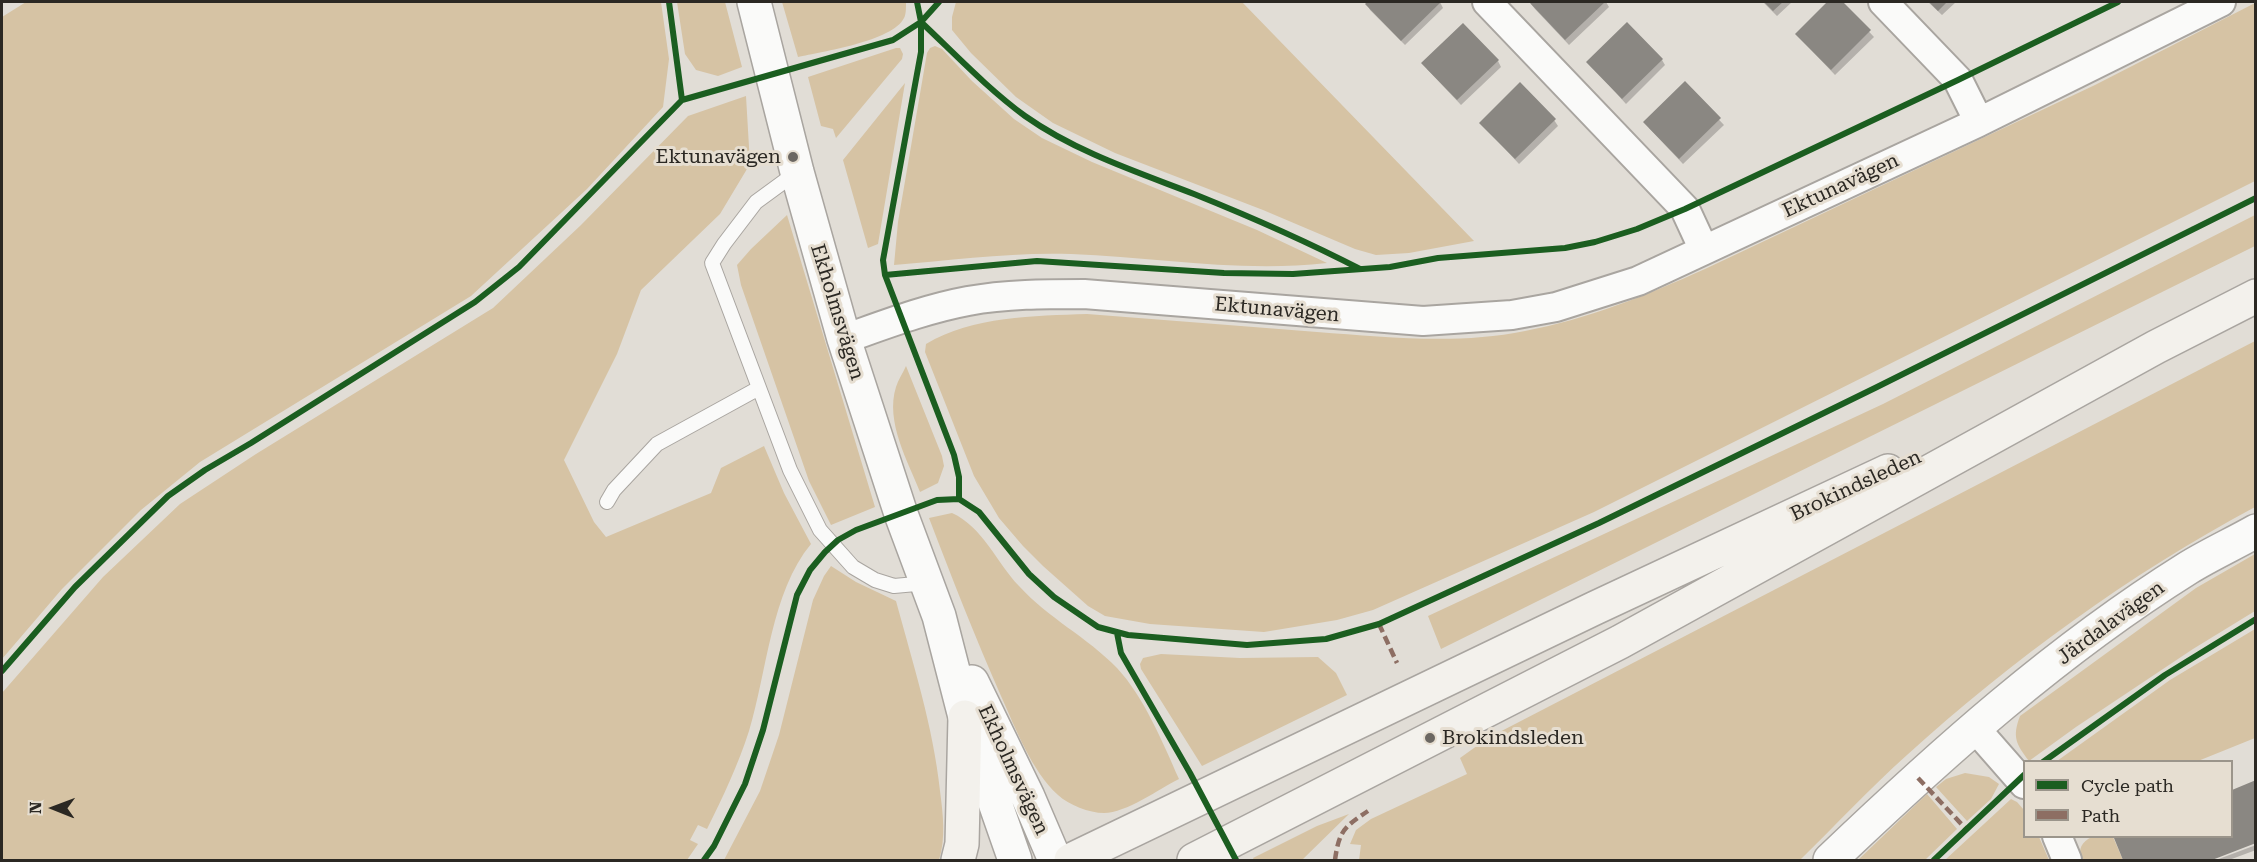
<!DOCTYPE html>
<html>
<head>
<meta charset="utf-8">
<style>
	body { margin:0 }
	#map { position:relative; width:2257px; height:862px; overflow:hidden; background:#e1ddd6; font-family:"Roboto Serif",serif }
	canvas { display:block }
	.frame { position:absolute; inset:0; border:3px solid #2b2823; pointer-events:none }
	.legend { position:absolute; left:2023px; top:760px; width:210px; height:78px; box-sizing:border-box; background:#e6ded1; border:2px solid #9b958b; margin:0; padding:8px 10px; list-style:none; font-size:18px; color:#2b2823 }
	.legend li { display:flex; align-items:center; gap:12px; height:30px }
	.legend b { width:30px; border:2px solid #9b958b }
	.north { position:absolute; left:24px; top:778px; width:60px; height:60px; -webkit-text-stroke:4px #e6ded1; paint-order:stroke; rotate:271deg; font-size:16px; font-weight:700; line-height:24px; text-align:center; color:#2b2823 }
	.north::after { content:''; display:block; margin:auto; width:21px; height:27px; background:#2b2823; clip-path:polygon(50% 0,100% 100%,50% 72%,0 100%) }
</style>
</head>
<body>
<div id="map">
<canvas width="2257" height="862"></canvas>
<div class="frame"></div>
<ul class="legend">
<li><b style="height:8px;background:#1b5e20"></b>Cycle path</li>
<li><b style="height:8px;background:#8d6e63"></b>Path</li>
</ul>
<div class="north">N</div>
</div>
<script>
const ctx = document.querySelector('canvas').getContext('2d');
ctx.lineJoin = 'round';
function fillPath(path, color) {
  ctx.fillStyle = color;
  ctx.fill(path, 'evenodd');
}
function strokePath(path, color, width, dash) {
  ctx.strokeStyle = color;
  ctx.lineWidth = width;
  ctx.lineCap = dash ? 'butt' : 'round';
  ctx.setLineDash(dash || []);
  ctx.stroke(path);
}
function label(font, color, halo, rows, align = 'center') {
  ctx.font = font + ' "Roboto Serif",serif';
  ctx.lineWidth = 6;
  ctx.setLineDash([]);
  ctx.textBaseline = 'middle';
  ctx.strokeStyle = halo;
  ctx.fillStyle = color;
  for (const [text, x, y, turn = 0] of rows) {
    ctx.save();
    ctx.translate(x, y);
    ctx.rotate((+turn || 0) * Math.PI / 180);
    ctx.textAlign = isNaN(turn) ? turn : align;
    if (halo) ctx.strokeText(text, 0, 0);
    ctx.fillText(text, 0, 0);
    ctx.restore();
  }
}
const green = new Path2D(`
	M26 2H661L669 59 663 107 587 189 471 296 200 462 141 510 62 589 2 659V17Z
	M677 2H725L742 67 718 76 696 70 685 54Z
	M782 2H906V4C906 8 906 15 904 18 893 41 821 52 798 57Z
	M956 2H1242L1474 241 1409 253 1376 255 1355 249 1263 210 1115 153 1053 123 1016 97 971 53 952 30V17Z
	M2255 3V181L1594 512 1373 610 1337 620 1264 632 1150 624 1105 616 1088 606 1043 566 1023 546 999 518 974 476 925 352 926 344C973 316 1034 316 1087 314 1164 320 1241 326 1317 332 1386 337 1457 345 1525 331 1588 319 1647 295 1705 269L2095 85Z
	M935 46 942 49 972 81 1014 119 1042 138 1092 162 1257 230 1327 263C1239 273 1158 257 1071 254 1012 252 953 260 894 265L898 222 927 53 930 48Z
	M896 48H900L903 54 902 59 836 138 833 129 821 126 808 77Z
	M905 83 878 244 868 248 843 160Z
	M746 96 750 164 720 214 641 290 617 354 564 460 594 522 606 537 711 493 721 468 764 446 784 493 811 544C771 592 767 672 749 731 738 765 723 797 707 829L698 825 690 840 698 844 687 860H2V693L103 577 180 504 256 454 493 308 581 225 688 116Z
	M787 215 875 507 831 525 809 481 741 285 737 265 751 249Z
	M2255 215V246L1441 649 1428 616 1883 404Z
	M2255 341V507C2130 574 2013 659 1907 755 1870 788 1836 825 1800 860H1359L1361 845 1350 844 1356 830 1371 819 1467 774 1460 758 1488 738Z
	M906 366 942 456 944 466 938 483 920 492C908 461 885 422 896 387 898 380 903 373 906 366Z
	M952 513C983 527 996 562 1019 586 1048 618 1087 637 1117 668 1144 697 1163 743 1179 779 1159 789 1126 813 1104 813 1089 813 1069 805 1058 795 1031 770 1016 729 1001 696 975 637 952 578 929 518Z
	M2255 554V611L2193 649 2076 727 2029 761C2016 744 2012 737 2020 716L2196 588Z
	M831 566 856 582 896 601C913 664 933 726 940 791 943 814 946 838 939 860H724L760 791 779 735 813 600 824 576Z
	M2255 629V738L2198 761H2057L2170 680Z
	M1161 654 1240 658 1318 657 1336 673 1347 695 1202 766 1141 669 1140 664 1143 658Z
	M1965 773 1989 777 1999 784 1991 799 1967 821 1936 787 1946 779Z
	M1927 794 1957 829 1925 860H1858Z
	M2011 799 2017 802 2024 810V836L2039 837 2049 860H1945Z
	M1349 814 1302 860H1254L1253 858 1317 826Z
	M2092 837H2113L2123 860H2082C2077 850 2082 841 2092 837Z`);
const shadow = new Path2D(`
	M1370 2H1440L1443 8 1405 45 1370 10 1367 4Z
	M1534 2H1606L1609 7 1569 45 1535 9 1531 4Z
	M1763 2H1792L1777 16Z
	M1829 2H1841L1874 37 1835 75 1796 34Z
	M1928 2H1956L1942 15Z
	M1662 60 1665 65 1626 104 1588 62Z
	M1498 61 1501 67 1461 105 1427 69Z
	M1685 84 1724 125 1683 164 1649 128Z
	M1554 120 1558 126 1519 164 1481 123Z
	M2256 782V841L2208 860H2125L2116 838 2232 836V791Z
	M2256 845V850L2229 860H2216Z`);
const building = new Path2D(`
	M1367 2H1441L1401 41 1365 4Z
	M1532 2H1605L1565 40 1530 3Z
	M1764 2H1783L1773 11Z
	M1827 2H1843L1871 30 1831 70 1795 34Z
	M1929 2H1947L1938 11Z
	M1627 22 1663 59 1622 99 1586 62Z
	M1463 23 1499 60 1457 100 1421 63Z
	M1685 81 1721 118 1679 159 1643 122Z
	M1520 82 1556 119 1515 159 1479 123Z
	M2256 780V843L2212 860H2123L2114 838 2116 836H2232V790Z`);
const service = new Path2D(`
	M797 172 756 202 724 244 712 263 790 470 820 530 853 567 875 580 894 586 927 583
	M607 502 614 490 657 444 759 388`);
const minor = new Path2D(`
	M1487 2 1685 209 1704 250
	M1883 2 1958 80 1979 122
	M844 339C884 325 925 309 968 301 1006 294 1045 294 1084 294L1423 321 1512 315 1556 307 1638 281 1979 122 2221 2
	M1974 727 2024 784
	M2057 836 2067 860`);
const tertiary = new Path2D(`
	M754 2 797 172 844 339 901 514 939 616 965 717 1015 860
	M972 682 1028 797 1055 860
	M1830 860C1941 754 2057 650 2188 568 2209 555 2233 544 2256 531`);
const secondary = new Path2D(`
	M958 860 962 844 965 717
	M1071 860 1595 608 1888 471
	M1194 860 1620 642 2156 347 2256 296`);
const quiet = new Path2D(`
	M1379 624 1397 663
	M1918 778 1967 830
	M1335 860C1339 831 1344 827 1368 811`);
const cycleway = new Path2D(`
	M669 2 682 100
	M917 2 921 22V52L883 260 885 275 954 455 959 477V499
	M921 22C955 54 988 89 1025 116 1076 152 1137 172 1194 194 1251 217 1306 241 1360 269
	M885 275 1037 261 1224 273 1293 274 1390 267 1438 258 1565 248 1595 242 1637 229 1685 209 1958 80 2118 2
	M1117 633 1121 653 1190 773 1236 860
	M2 671 75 587 168 496 205 470 251 443 475 302 519 267 682 100 893 40 921 22 939 2
	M2043 762 2165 675 2256 619
	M704 860 714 846 745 784 763 730 797 595 810 570 825 552 838 540 856 530 937 500 959 499 979 512 1029 574 1054 597 1098 627 1128 635 1247 645 1326 639 1379 624 1599 523 1875 388 2256 198
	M1934 860 2024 775`);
const markers = [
	[793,157,6,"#6b6762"],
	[1430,738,6,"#6b6762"]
];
const poiNames = [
	["Ektunavägen",781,157],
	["Brokindsleden",1442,738,"left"]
];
const streetNames = [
	["Ektunavägen",1841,186,-25],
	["Ektunavägen",1277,310,5],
	["Ekholmsvägen",837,312,73],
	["Brokindsleden",1856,486,-25],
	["Järdalavägen",2111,623,-36],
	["Ekholmsvägen",1013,770,65]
];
fillPath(green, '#d6c3a4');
fillPath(shadow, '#0003');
fillPath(building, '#8a8782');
strokePath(service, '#a9a5a0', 16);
strokePath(minor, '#a9a5a0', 32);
strokePath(tertiary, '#a9a5a0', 36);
strokePath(secondary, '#a9a5a0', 36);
strokePath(service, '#fafaf9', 14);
strokePath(minor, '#fafaf9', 28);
strokePath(tertiary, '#fafaf9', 33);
strokePath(secondary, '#f3f1ec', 33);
strokePath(quiet, '#8d6e63', 4.5, [9, 4.5]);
strokePath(cycleway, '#1b5e20', 6);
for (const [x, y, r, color] of markers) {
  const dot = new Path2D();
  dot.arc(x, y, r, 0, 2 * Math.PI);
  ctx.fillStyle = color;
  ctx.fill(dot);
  strokePath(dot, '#e6ded1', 2);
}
label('20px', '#2b2823', '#e6ded1', poiNames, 'right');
label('20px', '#2b2823', '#e6ded1', streetNames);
</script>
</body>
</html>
